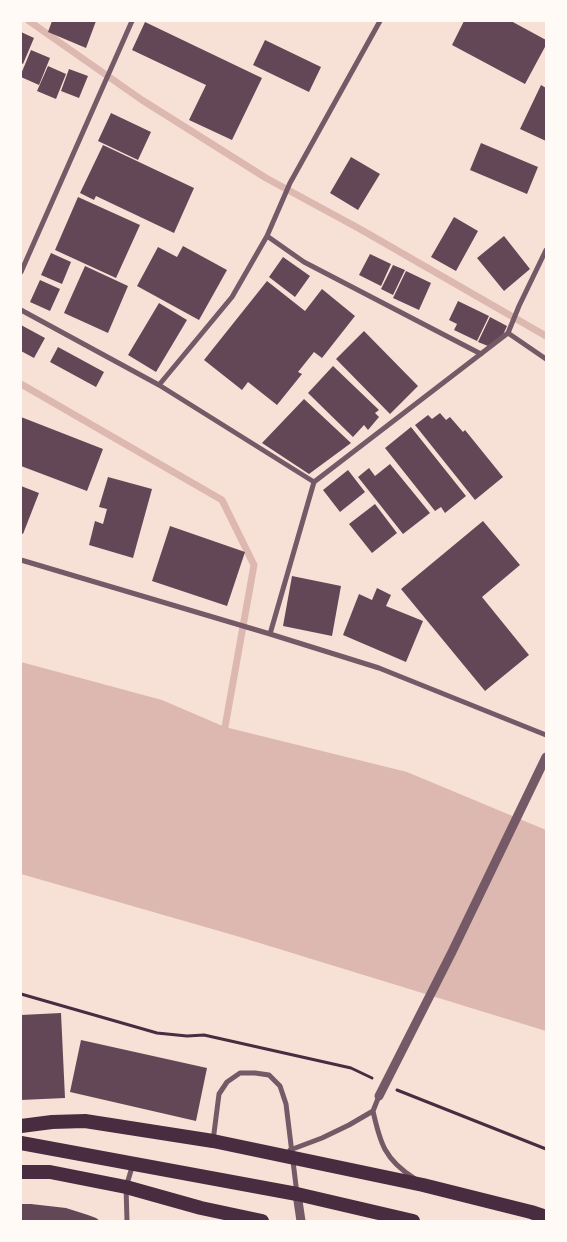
<!DOCTYPE html>
<html>
<head>
<meta charset="utf-8">
<style>
	body { margin:0 }
	#map { position:relative; width:567px; height:1242px; overflow:hidden; background:#f7e1d7; font-family:"Playfair Display",serif }
	canvas { display:block }
	.frame { position:absolute; inset:0; border:22px solid #fffaf5; pointer-events:none }
</style>
</head>
<body>
<div id="map">
<canvas width="567" height="1242"></canvas>
<div class="frame"></div>
</div>
<script>
const ctx = document.querySelector('canvas').getContext('2d');
ctx.lineJoin = 'round';
function fillPath(path, color) {
  ctx.fillStyle = color;
  ctx.fill(path, 'evenodd');
}
function strokePath(path, color, width, dash) {
  ctx.strokeStyle = color;
  ctx.lineWidth = width;
  ctx.lineCap = dash ? 'butt' : 'round';
  ctx.setLineDash(dash || []);
  ctx.stroke(path);
}
const water = new Path2D(`
	M21 662 162 700 225 727 407 772 546 830V1031L240 937 21 874Z`);
const stream = new Path2D(`
	M29 21 142 100 266 178 360 229 546 336
	M21 384 222 500 254 565 225 727`);
const building = new Path2D(`
	M52 21H96L86 48 48 32Z
	M464 21H511L546 40V45L525 84 452 45Z
	M145 22 262 78 232 140 189 120 206 85 132 50Z
	M21 32 34 38 23 64 21 63Z
	M265 40 321 67 309 92 253 65Z
	M31 50 50 58 39 85 21 77V74Z
	M48 66 66 74 56 99 37 91Z
	M69 69 88 76 79 98 61 91Z
	M541 85 546 88V141L520 129Z
	M111 113 151 132 138 160 98 141Z
	M481 143 538 167 527 194 470 170Z
	M103 145 194 188 174 233 96 196 94 200 80 193Z
	M351 157 380 174 358 210 330 193Z
	M78 197 140 225 116 278 55 250Z
	M454 217 478 231 456 271 431 257Z
	M504 236 530 269 504 291 477 258Z
	M183 246 227 270 199 320 137 286 158 247 177 257Z
	M51 253 71 262 62 284 41 275Z
	M370 254 391 264 381 286 359 275Z
	M283 257 310 276 295 297 269 277Z
	M393 265 405 270 393 295 381 289Z
	M85 266 128 286 108 333 64 313Z
	M406 271 431 283 419 310 393 298Z
	M40 280 60 289 50 311 30 302Z
	M267 281 305 311 322 289 355 316 322 358 314 352 298 372 302 374 277 405 248 382 242 390 204 360Z
	M458 301 489 316 477 341 454 330 457 324 449 320Z
	M159 303 187 320 156 372 128 355Z
	M490 317 507 326 502 337 488 346 478 342Z
	M21 325 45 338 34 358 21 351Z
	M364 331 418 386 390 414 336 359Z
	M58 347 104 372 96 387 50 362Z
	M333 366 379 410 375 413 379 417 368 430 364 425 353 437 308 393Z
	M304 399 351 443 309 474 262 443Z
	M440 413 446 420 450 417 463 432 465 430 503 477 475 500 415 425 428 415 432 419Z
	M21 417 103 449 87 491 21 466Z
	M411 427 466 496 445 513 441 507 435 511 385 448Z
	M390 464 430 513 403 534 358 477 369 468 375 476Z
	M348 470 365 492 340 512 323 490Z
	M108 477 152 489 133 558 89 545 95 521 103 524 107 509 99 507Z
	M21 486 39 493 23 534 21 533Z
	M375 504 397 533 372 553 349 524Z
	M483 521 520 565 482 597 529 655 485 691 401 589Z
	M170 526 245 552 227 606 152 581Z
	M292 576 341 586 332 636 283 626Z
	M377 588 391 595 386 606 423 621 406 662 343 635 359 594 372 600Z
	M61 1013 65 1098 21 1100V1015Z
	M81 1040 207 1068 196 1121 70 1092Z
	M21 1204H31L66 1208 88 1215 96 1218 100 1221H21Z`);
const path = new Path2D(`
	M21 994 157 1033 187 1036 204 1035 351 1068 372 1078
	M397 1090 546 1149`);
const minor = new Path2D(`
	M267 236 304 262 481 354
	M21 272 132 21
	M21 310 159 385 314 482
	M508 333 546 359
	M159 385 232 297 267 236 290 183 380 21
	M21 560 270 634 379 668 546 735
	M270 634 314 482 508 333 519 306 546 250
	M373 1111C380 1143 385 1160 414 1178
	M213 1141 219 1094 227 1082 240 1073H255L269 1075 280 1086 286 1104 297 1194
	M290 1150 322 1138 349 1125 373 1111 379 1096
	M127 1221 126 1187 133 1164`);
const tertiary = new Path2D(`
	M379 1096 452 952 546 757
	M297 1194 301 1221`);
const trunk = new Path2D(`
	M21 1126 52 1122 85 1121 213 1141 423 1185 531 1212 546 1217
	M21 1143 297 1194 413 1221
	M21 1172H50L126 1187 201 1208 262 1221`);
fillPath(water, '#dcb8b0');
strokePath(stream, '#dcb8b0', 7);
fillPath(building, '#644757');
strokePath(path, '#4a2c40', 3);
strokePath(minor, '#755966', 5);
strokePath(tertiary, '#755966', 9);
strokePath(trunk, '#4a2c40', 14);
</script>
</body>
</html>
